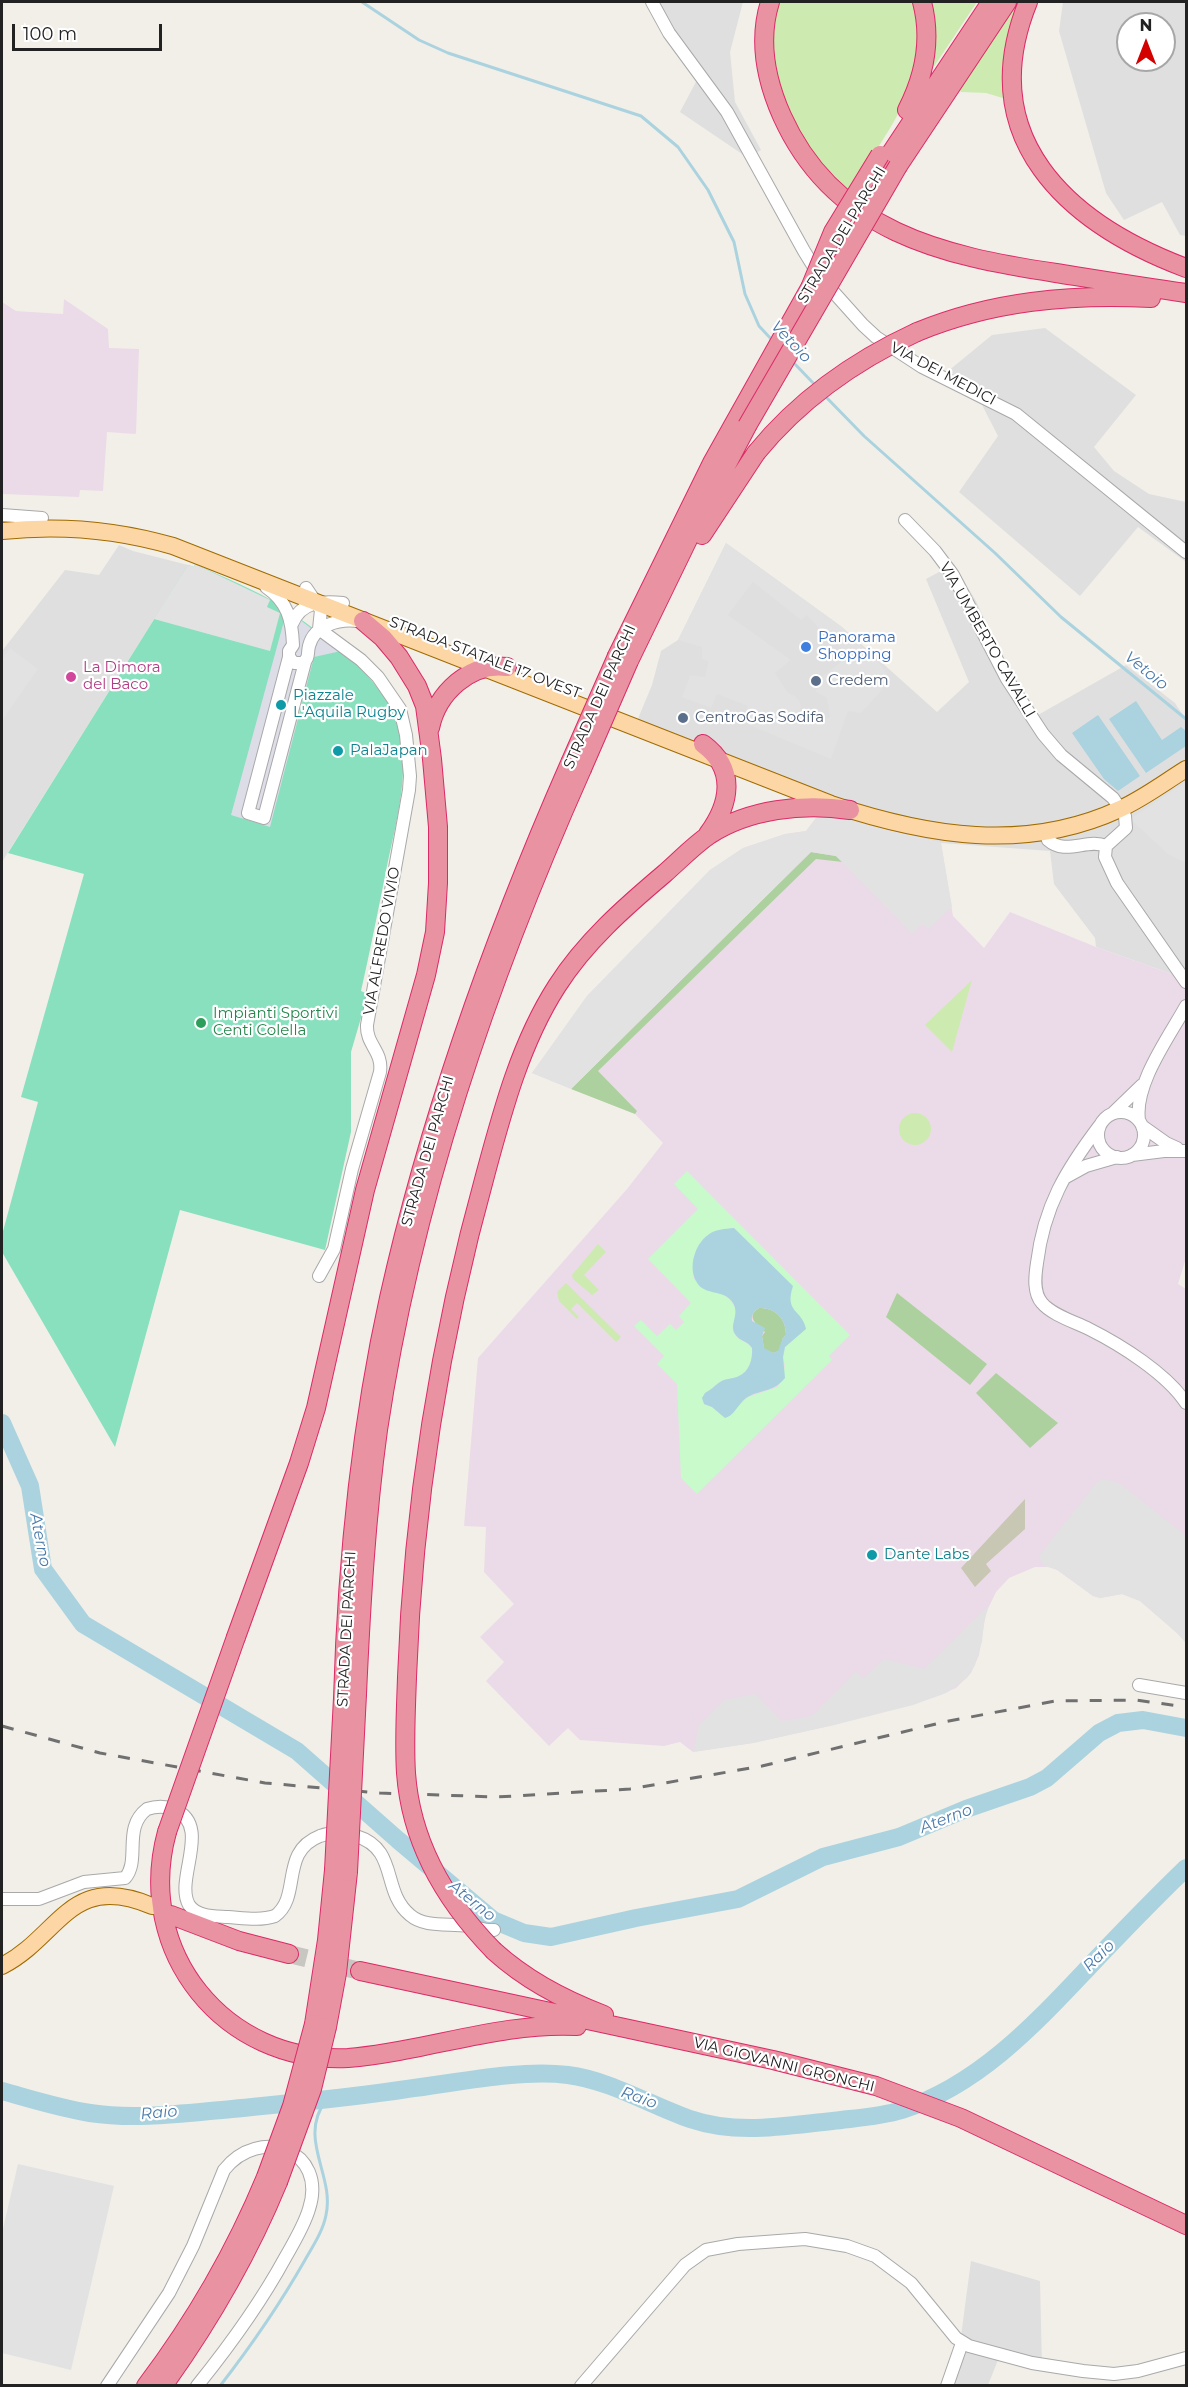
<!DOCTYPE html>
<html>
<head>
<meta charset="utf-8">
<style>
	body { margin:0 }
	#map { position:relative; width:1188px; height:2387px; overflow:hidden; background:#f2efe9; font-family:Montserrat,sans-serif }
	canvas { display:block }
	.frame { position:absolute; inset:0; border:3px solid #222; pointer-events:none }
	.north { position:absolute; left:1116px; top:12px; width:60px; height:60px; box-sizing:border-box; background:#fff; border:2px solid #a7a7a7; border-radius:50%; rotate:0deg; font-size:16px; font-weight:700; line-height:24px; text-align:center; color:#222 }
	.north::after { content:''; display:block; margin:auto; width:21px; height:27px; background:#d40000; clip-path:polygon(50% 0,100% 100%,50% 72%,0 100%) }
	.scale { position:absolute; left:12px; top:24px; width:150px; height:27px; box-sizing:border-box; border:3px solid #222; border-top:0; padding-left:8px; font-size:18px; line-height:21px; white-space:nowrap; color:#222; -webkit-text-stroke:4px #fff; paint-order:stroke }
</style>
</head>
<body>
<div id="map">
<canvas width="1188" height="2387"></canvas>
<div class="frame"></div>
<div class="north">N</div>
<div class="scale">100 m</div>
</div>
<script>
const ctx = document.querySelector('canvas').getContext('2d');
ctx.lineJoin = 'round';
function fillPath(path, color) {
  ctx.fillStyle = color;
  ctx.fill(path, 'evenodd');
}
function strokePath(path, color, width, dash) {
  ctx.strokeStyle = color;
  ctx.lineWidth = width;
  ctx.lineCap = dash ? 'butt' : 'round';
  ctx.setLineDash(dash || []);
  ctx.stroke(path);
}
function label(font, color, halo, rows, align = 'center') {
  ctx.font = font + ' Montserrat,sans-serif';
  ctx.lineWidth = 4.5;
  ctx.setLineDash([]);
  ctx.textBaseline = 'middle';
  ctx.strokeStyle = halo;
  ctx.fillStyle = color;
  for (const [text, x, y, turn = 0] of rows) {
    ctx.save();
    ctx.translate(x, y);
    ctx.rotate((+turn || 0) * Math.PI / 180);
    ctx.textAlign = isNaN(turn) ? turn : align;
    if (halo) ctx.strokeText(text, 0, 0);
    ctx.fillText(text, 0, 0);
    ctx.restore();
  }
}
const residential = new Path2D(`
	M648 2H743L730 52 735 102 761 150 748 158 680 112 698 78Z
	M1063 2H1186V236L1180 235 1162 202 1124 220 1106 193 1059 31ZM1128 24H1164V60H1128Z
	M1045 328 1136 395 1094 447 1114 471 1149 494 1186 502V562L1138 527 1080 596 959 492 998 436 982 405 936 381 992 335Z
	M726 543 842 627 937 712 969 682 926 579 954 564 976 601 1002 658 1038 715 1126 665 1175 703 1186 720V979L1096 947 1095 938 1054 884 1050 851 941 843 819 814 803 801 632 733 652 685 661 651 678 640Z
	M119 545 133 551 188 565 2 862V651L65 570 99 575Z
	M971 2261 1040 2281 1042 2368 998 2360 988 2385 941 2386 961 2336Z`);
const industrial = new Path2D(`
	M64 299 108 329 109 348 139 349 136 433 135 434 107 432 103 491 80 490 79 497 2 494V302L16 311 63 314Z
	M819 814 941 843 953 916 984 948 1010 912 1096 947 1186 979V1258L1178 1284 1186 1289V1643L1177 1633 1140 1601 1122 1594 1100 1598 1093 1596 1057 1570 1050 1567H1035L1009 1578 996 1592 986 1613 979 1655 971 1673 956 1688 935 1697 834 1725 753 1743 693 1752 680 1742 664 1746 580 1740 568 1728 549 1746 486 1681 504 1662 480 1637 514 1604 484 1572 486 1527 464 1526 478 1358 627 1189 663 1143 635 1114 532 1073 587 996 710 870 743 848 785 834 806 831Z`);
const construction = new Path2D(`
	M1025 1499V1529L986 1564 991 1571 975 1587 961 1568Z`);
const grass = new Path2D(`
	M775 2H915C917 13 922 27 921 38 919 96 878 146 848 193L804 146 773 80 770 13Z
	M927 2H977L927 77Z
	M1017 2H1019C1007 34 1002 64 1006 99L986 93 961 92 959 89Z
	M972 980 952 1052 925 1025Z
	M899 1129a16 16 0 1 1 32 0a16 16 0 1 1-32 0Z
	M598 1244 606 1252 584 1275 599 1290 592 1295 573 1279 572 1275Z
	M566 1283 621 1337 616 1342 577 1303 571 1309 579 1317 577 1319 559 1301 557 1292Z`);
const forest = new Path2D(`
	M811 852 836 856 843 862 816 859 598 1071 637 1111 635 1114 571 1089Z
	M897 1293 987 1364 970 1385 886 1317Z
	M759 1308C775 1308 786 1318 786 1335L783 1338 779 1351 773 1353 764 1349 762 1336 765 1332C757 1324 745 1317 759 1308Z
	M996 1373 1058 1423 1030 1448 976 1393Z`);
const park = new Path2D(`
	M687 1171 850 1335 829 1356 832 1360 697 1494 681 1478 677 1384 657 1364 664 1356 634 1326 641 1320 657 1336 670 1324 676 1330 684 1322 679 1316 691 1303 648 1259 698 1209 674 1184ZM734 1228 790 1295C789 1306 794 1312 802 1320L792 1341 785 1347 783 1357 785 1366 778 1387 748 1397 725 1418 712 1407 704 1404 705 1393C711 1390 714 1386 720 1382 726 1378 733 1379 739 1376 749 1372 753 1359 752 1348 747 1341 738 1341 734 1333 730 1325 736 1322 736 1314 737 1295 708 1287 694 1279L693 1262 700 1244Z`);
const pitch = new Path2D(`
	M195 564C223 577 254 589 281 606 319 630 388 682 399 727 411 773 395 826 386 871 378 911 370 951 361 991L368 994 351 1052V1132L325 1250 180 1210 115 1447 2 1252V1235L38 1102 21 1097 84 874 8 853 188 565 194 567Z`);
const parking = new Path2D(`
	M726 543 842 627 881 665 891 680 861 713 848 711 831 759 742 722 748 706 717 694 711 708 682 697 690 675 705 677 709 661 702 659V647L678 640ZM753 582 801 620 807 615 826 636 830 635 848 657 816 681 819 686 815 691 827 698 830 717 817 724 801 718 800 702 795 696 788 693 775 673 791 660 728 615Z
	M195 564 270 600 267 607 280 613 270 651 154 619 188 565 194 567Z
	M10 648 38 669 2 721V659Z
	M1186 782V863L1168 854 1130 819Z
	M819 814 941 843 952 907 928 929 922 924 912 934 836 856 811 852 571 1089 532 1073 587 996 710 870 743 848 785 834 806 831Z
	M1102 1479 1113 1481 1123 1486 1186 1536V1643L1177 1633 1140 1601 1122 1594 1100 1598 1093 1596 1058 1570 1044 1566 1039 1556 1097 1482Z
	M989 1605 984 1622 982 1642 975 1665 967 1678 946 1693 913 1705 834 1725 753 1743 693 1752 699 1725 724 1700 756 1694 782 1721 812 1716 856 1671 863 1679 884 1659 924 1669Z
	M18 2164 114 2186 71 2370 2 2353V2233Z`);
const plaza = new Path2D(`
	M287 610 341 651 314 657 270 827 231 815Z`);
const water = new Path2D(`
	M1136 701 1162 740 1181 727 1186 731V746L1146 773 1109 719Z
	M1098 715 1140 776 1118 791 1104 779 1072 733Z
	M734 1228 793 1286C784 1313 802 1309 806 1329L785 1347 783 1357 785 1378C773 1393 760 1389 746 1398 738 1404 734 1416 725 1418L712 1407 704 1404 702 1398 705 1393C711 1390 714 1386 720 1382 726 1378 733 1379 739 1376 749 1372 753 1359 752 1348 748 1341 739 1341 735 1334 729 1324 740 1315 733 1303 724 1288 704 1297 696 1281 688 1267 695 1244 708 1235 715 1229 725 1229 734 1228ZM759 1308C775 1308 786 1318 786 1335L783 1338 778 1351 773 1353 764 1348 762 1336 765 1328 752 1321C751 1315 754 1311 759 1308Z`);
const stream = new Path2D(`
	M362 2 419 40 448 53 641 116 678 147 708 190 734 242 745 294 759 326 773 341
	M792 361 817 387
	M825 396 864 436 995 553 1061 617 1186 719
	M220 2386C251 2346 280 2304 305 2260 313 2246 323 2231 326 2215 335 2175 297 2139 326 2100`);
const river = new Path2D(`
	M2 1423 30 1486 43 1569 83 1624 297 1751 398 1840 493 1920 524 1933 551 1937 636 1918 738 1899 823 1857 899 1837 966 1809 1030 1787 1047 1778 1099 1733 1118 1723 1143 1720 1186 1728
	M2 2091C31 2099 59 2108 90 2113 137 2120 185 2113 232 2109 291 2103 349 2098 407 2089 456 2083 519 2069 568 2075 609 2080 652 2106 690 2119 737 2135 784 2126 832 2121 855 2118 879 2117 902 2110 978 2085 1033 2026 1086 1970 1119 1935 1152 1901 1186 1868`);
const highwayTunnel = new Path2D(`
	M289 1954 360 1971`);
const minor = new Path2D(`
	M652 2 669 33 727 112 804 251 820 277 863 325 876 337 922 367 1016 414 1186 552
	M2 515 42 518
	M905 520 935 551 953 575 1007 679 1043 734 1061 755 1113 798 1125 816 1126 828 1106 846 1105 857 1117 883 1186 982
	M266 587C288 602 292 620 293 645
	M306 588 321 610 319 629 361 660 378 677 400 709 406 735 410 776 409 790 367 1025C366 1045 383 1051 380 1072L352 1169 334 1249 319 1276
	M292 624C301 601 322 601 343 603
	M293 645 289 651V657L294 663H302C310 658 307 654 309 646 314 625 339 619 357 621
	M289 657 248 813 264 818 305 662
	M1045 831 1048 840C1066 856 1087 838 1106 846
	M1098 1135a23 23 0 1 1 46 0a23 23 0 1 1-46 0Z
	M1113 1113 1142 1085
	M1139 1120C1134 1084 1169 1037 1186 1006
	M1100 1125C1066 1170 1044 1206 1037 1263 1035 1276 1033 1293 1042 1303 1052 1315 1075 1322 1089 1329 1121 1345 1167 1374 1186 1403
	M1142 1126 1166 1143 1177 1148
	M1132 1155 1164 1151H1186
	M1066 1177 1086 1166 1117 1157
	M1139 1685 1186 1693
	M2 1899H39L84 1882 125 1878C141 1860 122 1828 147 1809 156 1806 165 1806 174 1809 213 1826 174 1879 189 1905 197 1917 215 1916 228 1917 243 1918 260 1921 275 1916 302 1896 279 1852 320 1836 331 1832 344 1832 356 1836 399 1849 381 1891 410 1915 425 1928 449 1923 468 1926 477 1927 485 1931 494 1930
	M107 2386 169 2293 193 2246 224 2170C260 2125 328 2150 309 2209 304 2226 294 2242 285 2258 260 2304 230 2345 197 2386
	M581 2386 685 2265 706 2250 738 2244 805 2239 847 2246 875 2256 911 2283 956 2338 969 2346 1032 2363 1083 2371 1114 2374 1138 2371 1186 2358
	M947 2386 962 2343`);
const major = new Path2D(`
	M2 531C58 525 118 530 173 546L831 804C927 836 1025 853 1120 809 1144 798 1165 782 1186 769
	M2 1966C60 1936 70 1871 152 1906`);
const highway = new Path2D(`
	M770 2C758 40 766 80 782 116 834 232 943 256 1056 273 1100 280 1143 287 1186 293
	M1028 2C973 138 1067 223 1186 268
	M907 110C925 75 932 40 922 2
	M887 159 991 2
	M898 166 1007 2
	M917 332C992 301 1070 294 1151 298
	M702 535 756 453
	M617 656 712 463 810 288
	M629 661 696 523 747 426
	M430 728C437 693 470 662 507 667
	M703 744C737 769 730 804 708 834
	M236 1637 299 1463 316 1408 365 1190 426 975 435 932 438 883V827L432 759 425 706 417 686 399 657 383 638 363 621
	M407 1677C413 1506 440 1337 486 1172 503 1109 521 1042 557 986 585 942 625 907 664 874 679 861 693 846 709 835 749 809 803 803 850 810
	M357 1694C361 1606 366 1518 378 1430 412 1201 488 980 582 769
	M343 1698C347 1564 360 1429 389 1298 430 1114 494 936 570 763
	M167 1832C134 1952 225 2064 348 2058 425 2052 499 2022 577 2026
	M171 1915 239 1941 289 1954
	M494 1951C526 1980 564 2000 604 2015
	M360 1971 773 2060 876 2086 961 2118 1186 2225
	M314 2024 327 1940 334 1870
	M327 2027 337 1973 348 1872
	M146 2386C195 2321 235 2252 266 2177
	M163 2386C209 2322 248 2255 278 2182`);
const rail = new Path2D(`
	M2 1726 100 1753 265 1783 380 1793 497 1797 630 1789 762 1766 944 1722 1055 1701 1136 1700 1186 1707`);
const highwayBridge = new Path2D(`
	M810 288 833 232 880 155
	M747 426 898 166
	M756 453C800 399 854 361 917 332
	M570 763 617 656
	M582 769 629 661
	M407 1677C406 1709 404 1741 406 1773 411 1843 447 1903 494 1951
	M167 1832 236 1637
	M334 1870 343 1698
	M348 1872 357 1694
	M266 2177 292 2106 314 2024
	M278 2182 312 2089 327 2027`);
const markers = [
	[806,647,6,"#3f7fe0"],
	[71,677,6,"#d1479c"],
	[816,681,6,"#5c6f8a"],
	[281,705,6,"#0f9aa8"],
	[683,718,6,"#5c6f8a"],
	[338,751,6,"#0f9aa8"],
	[201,1023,6,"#2e9e5b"],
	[872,1555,6,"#0f9aa8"]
];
const streetNames = [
	["STRADA DEI PARCHI",842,235,-59],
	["VIA DEI MEDICI",943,374,28],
	["VIA UMBERTO CAVALLI",987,640,60],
	["STRADA STATALE 17 OVEST",485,658,21],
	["STRADA DEI PARCHI",600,697,-66],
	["VIA ALFREDO VIVIO",382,941,-80],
	["STRADA DEI PARCHI",428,1151,-74],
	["STRADA DEI PARCHI",347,1629,-87],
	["VIA GIOVANNI GRONCHI",784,2065,14]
];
const shopNames = [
	["Panorama",818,638],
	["Shopping",818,655]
];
const hotelNames = [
	["La Dimora",83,668],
	["del Baco",83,685]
];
const serviceNames = [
	["Credem",828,681],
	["CentroGas Sodifa",695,718]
];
const cultureNames = [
	["Piazzale",293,696],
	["L'Aquila Rugby",293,713],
	["PalaJapan",350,751],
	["Dante Labs",884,1555]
];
const leisureNames = [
	["Impianti Sportivi",213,1014],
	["Centi Colella",213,1031]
];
const waterNames = [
	["Vetoio",791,342,47],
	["Vetoio",1146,671,39],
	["Aterno",40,1540,79],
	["Aterno",946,1819,-21],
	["Aterno",472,1901,39],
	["Raio",1099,1956,-45],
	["Raio",639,2098,20],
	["Raio",159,2113,-5]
];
fillPath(residential, '#e0dfdf');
fillPath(industrial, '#ebdbe8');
fillPath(construction, '#c7c7b4');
fillPath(grass, '#cdebb0');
fillPath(forest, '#add19e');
fillPath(park, '#c8facc');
fillPath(pitch, '#88e0be');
fillPath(parking, '#e2e2e2');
fillPath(plaza, '#dddde8');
fillPath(water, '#aad3df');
strokePath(stream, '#aad3df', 3);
strokePath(river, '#aad3df', 18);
strokePath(highwayTunnel, '#c8c6c1', 18, [18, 9]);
strokePath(minor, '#a9a9a9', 14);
strokePath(major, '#a06b00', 18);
strokePath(highway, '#dc2a67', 20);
strokePath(minor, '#fff', 12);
strokePath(major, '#fcd6a4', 16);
strokePath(highway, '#e892a2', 18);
strokePath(rail, '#707070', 3, [12, 12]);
strokePath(highwayBridge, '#dc2a67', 20, []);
strokePath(highwayBridge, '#e892a2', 18);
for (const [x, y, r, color] of markers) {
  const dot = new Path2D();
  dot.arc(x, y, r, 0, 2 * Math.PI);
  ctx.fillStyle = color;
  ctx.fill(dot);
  strokePath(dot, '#fff', 2);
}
label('15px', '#222', '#fff', streetNames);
label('15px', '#366cbe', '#fff', shopNames, 'left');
label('15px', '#b23c85', '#fff', hotelNames, 'left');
label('15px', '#4e5e75', '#fff', serviceNames, 'left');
label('15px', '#0d838f', '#fff', cultureNames, 'left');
label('15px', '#27864d', '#fff', leisureNames, 'left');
label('italic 16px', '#4a7aab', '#fff', waterNames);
</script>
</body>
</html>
